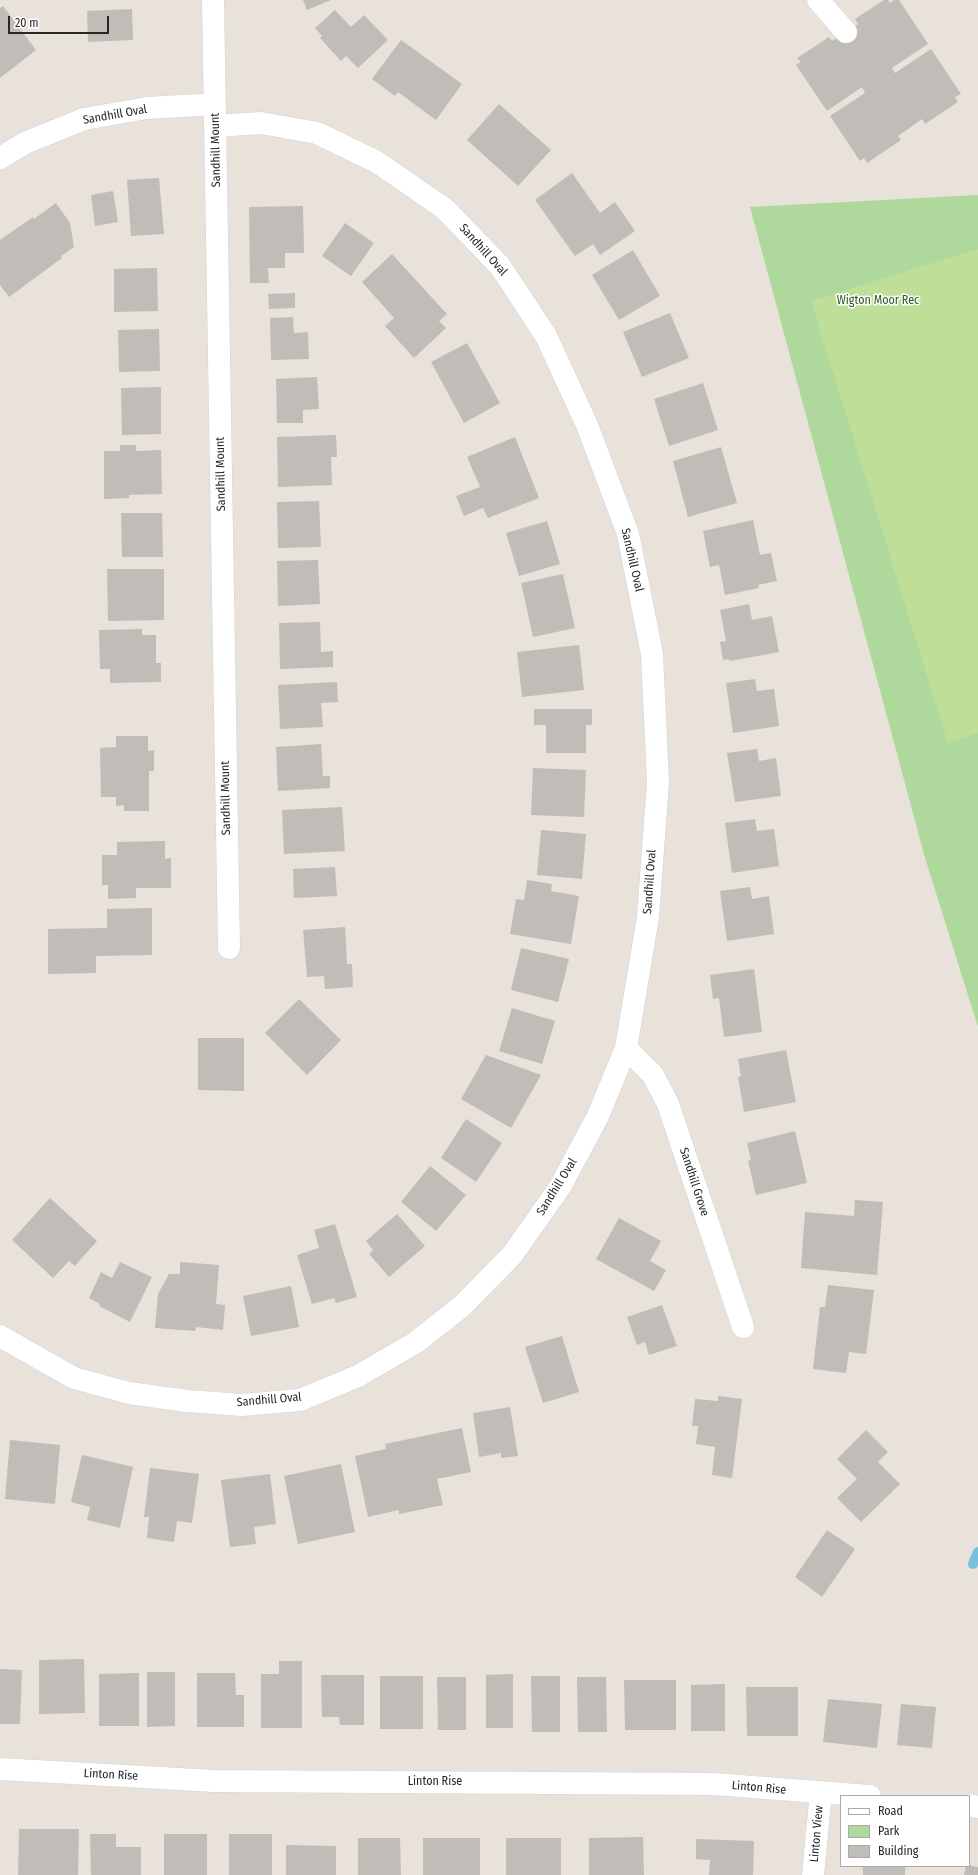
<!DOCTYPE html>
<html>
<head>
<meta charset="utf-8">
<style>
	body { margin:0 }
	#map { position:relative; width:978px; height:1875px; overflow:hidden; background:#e8e2da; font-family:"Fira Sans Condensed",sans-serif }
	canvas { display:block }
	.legend { position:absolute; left:840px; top:1795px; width:130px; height:72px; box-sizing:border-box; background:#fff; border:1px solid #a9a9a9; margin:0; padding:5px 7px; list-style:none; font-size:12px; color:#272727 }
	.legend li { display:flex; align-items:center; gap:8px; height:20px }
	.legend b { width:20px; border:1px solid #a9a9a9 }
	.scale { position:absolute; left:8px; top:16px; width:101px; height:18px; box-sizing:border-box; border:2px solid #272727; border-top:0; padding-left:5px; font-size:12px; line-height:14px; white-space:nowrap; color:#272727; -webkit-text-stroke:3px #fff; paint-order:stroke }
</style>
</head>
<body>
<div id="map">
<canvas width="978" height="1875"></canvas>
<ul class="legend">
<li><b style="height:5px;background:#fff"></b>Road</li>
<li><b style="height:11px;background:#afd99c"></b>Park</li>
<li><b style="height:11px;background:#c0bcb7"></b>Building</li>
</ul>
<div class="scale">20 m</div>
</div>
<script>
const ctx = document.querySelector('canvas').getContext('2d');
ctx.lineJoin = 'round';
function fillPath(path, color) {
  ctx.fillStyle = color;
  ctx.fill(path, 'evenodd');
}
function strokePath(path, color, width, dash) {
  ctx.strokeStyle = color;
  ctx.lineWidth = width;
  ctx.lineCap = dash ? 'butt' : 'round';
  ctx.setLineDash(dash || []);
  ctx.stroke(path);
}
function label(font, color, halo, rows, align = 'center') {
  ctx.font = font + ' "Fira Sans Condensed",sans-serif';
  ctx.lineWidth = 3;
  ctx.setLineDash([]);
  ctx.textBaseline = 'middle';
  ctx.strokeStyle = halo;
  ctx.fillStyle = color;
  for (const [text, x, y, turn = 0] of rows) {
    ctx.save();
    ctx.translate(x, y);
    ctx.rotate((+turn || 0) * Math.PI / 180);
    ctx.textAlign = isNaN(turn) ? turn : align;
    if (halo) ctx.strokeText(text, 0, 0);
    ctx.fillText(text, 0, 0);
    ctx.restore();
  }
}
const green = new Path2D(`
	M978 195V1027L925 858 750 207Z`);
const pitch = new Path2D(`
	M978 249V733L948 743 811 301Z`);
const stream = new Path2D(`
	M973 1564 978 1552`);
const building = new Path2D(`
	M303 0H331L307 10Z
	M884 0H888L890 3 894 0H899L928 44 892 68 895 73 931 49 961 94 955 97 958 102 925 124 922 119 898 136 901 140 867 163 864 158 860 161 830 116 865 93 862 87 827 111 796 65 801 62 797 58 829 37 832 41 846 32 858 24 855 19Z
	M3 6 36 50 0 78V8Z
	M132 9 133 40 88 42 87 11Z
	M335 10 351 27 364 15 388 40 358 68 346 56 341 61 320 38 322 36 315 28Z
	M401 40 462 84 436 120 398 92 395 96 372 79Z
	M499 104 551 150 518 186 467 140Z
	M572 173 600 213 615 202 635 231 600 255 593 244 575 256 535 200Z
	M159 178 164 234 131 236 127 180Z
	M113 191 118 222 95 226 91 195Z
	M56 203 70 223 74 247 61 256 62 258 9 297 0 285V240L33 217 34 219Z
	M303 206 304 253H285V268H268L269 283H250L249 207Z
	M345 223 374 243 351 276 322 256Z
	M633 250 660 296 619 320 592 275Z
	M392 254 447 314 439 321 446 328 414 358 385 326 394 318 362 282Z
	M157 268 158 311 114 312V269Z
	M295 293V308L269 309 268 294Z
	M670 313 689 358 642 377 623 332Z
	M293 317 294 333 308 332 309 359 271 360 270 318Z
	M159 329 160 371 119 372 118 330Z
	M467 343 500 403 464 423 431 362Z
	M317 377 319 409 303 410V423H277L276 379Z
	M703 383 718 430 669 446 654 399Z
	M161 387V434L122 435 121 388Z
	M336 435 337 457H331L332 485 278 487 277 437Z
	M515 437 539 498 488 518 483 508 464 516 456 496 480 487 467 457Z
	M120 445H136V451L161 450 162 494 129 495V498L104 499V451H120Z
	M721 447 737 503 688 517 673 461Z
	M319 501 321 547 278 548 277 502Z
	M121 513H162L163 557H122Z
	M753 520 760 555 771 553 777 581 758 585 759 588 725 595 719 565 710 567 703 531Z
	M547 521 560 564 519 576 506 533Z
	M318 560 320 604 278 606 277 561Z
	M107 569H164V620L108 621Z
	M563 574 575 628 533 637 521 583Z
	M749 604 752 620 772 616 779 652 730 661 729 659 723 660 720 642 726 641 720 610Z
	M320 622 321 652 333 651V667L280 669 279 623Z
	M142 629V635H156V663H161V682L110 683V669H100L99 630Z
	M579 645 584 690 522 697 517 652Z
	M755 679 757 691 774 689 779 726 733 733 726 683Z
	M337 682 338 702 321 703 323 727 280 729 278 685Z
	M534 709H592V725H586V753H546V725H534Z
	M116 736H148V751L154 750V771H149V811H124V805L116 806V797H101L100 748 116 747Z
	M321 744 323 776H330V788L278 791 276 747Z
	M757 749 759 761 776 758 781 796 735 802 727 753Z
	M533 768 586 770 584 817 531 815Z
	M342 807 345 851 284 854 282 810Z
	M755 819 757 831 774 829 779 866 732 873 725 823Z
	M541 830 586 834 582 879 537 875Z
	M165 841V859L171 858V888H136V898L108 899V885H102V855H117V842Z
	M335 867 337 896 294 898 293 869Z
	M527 880 552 884 551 891 579 896 571 944 510 934 516 899 524 900Z
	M750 887 752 899 769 896 774 934 727 941 720 891Z
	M152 908V955L96 956V973L48 974V929L107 928V909Z
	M345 927 347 964H352L353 987 325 989 324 976 307 977 303 930Z
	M521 948 569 959 558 1002 511 990Z
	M754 969 762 1032 724 1037 719 998 713 999 710 975Z
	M299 999 341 1040 307 1075 265 1033Z
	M512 1008 555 1021 542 1064 499 1051Z
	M198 1038H244V1091L198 1090Z
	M786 1050 796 1102 744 1112 738 1077 741 1076 738 1059Z
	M486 1055 541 1075 511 1128 461 1099Z
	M466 1119 502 1143 476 1182 441 1158Z
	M795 1131 807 1183 756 1195 748 1161 751 1160 747 1143Z
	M430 1166 466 1195 436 1231 401 1202Z
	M50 1198 97 1241 75 1266 69 1261 53 1278 12 1240Z
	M855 1200 883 1202 877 1275 801 1268 805 1212 854 1216Z
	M397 1214 425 1246 389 1277 369 1254 373 1250 366 1241Z
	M619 1218 661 1241 650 1261 666 1270 654 1291 596 1259Z
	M335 1224 357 1297 336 1303 334 1298 312 1304 297 1255 319 1248 314 1230Z
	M120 1262 152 1277 130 1322 99 1306 100 1304 89 1298 101 1272 112 1278Z
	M180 1262 219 1265 216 1304 225 1305 223 1330 196 1327 195 1331 155 1328 158 1294 169 1274H180Z
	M828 1285 874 1290 866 1354 849 1352 846 1373 813 1369 820 1307H825Z
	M291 1286 299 1327 251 1336 243 1296Z
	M662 1305 677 1346 649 1355 645 1342 637 1345 627 1317Z
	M562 1336 579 1392 543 1403 525 1347Z
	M718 1396 742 1399 732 1478 712 1475 715 1447 696 1444 698 1426H692L695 1399 718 1401Z
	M510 1407 518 1456 501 1458V1453L479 1457 473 1413Z
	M462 1428 471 1472 437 1479 443 1505 399 1514V1510L368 1517 355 1456 386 1449 385 1444Z
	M866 1430 888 1452 878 1462 900 1484 861 1522 837 1498 857 1479 837 1459Z
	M10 1440 60 1445 55 1504 5 1499Z
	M82 1455 133 1467 120 1528 87 1520 90 1507 71 1502Z
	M341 1464 355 1532 298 1544 284 1476Z
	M150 1468 199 1474 192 1523 177 1521 174 1542 147 1538 149 1517H144Z
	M270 1474 276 1524 254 1527 256 1544 230 1547 221 1480Z
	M827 1530 855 1549 822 1597 795 1577Z
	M84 1659 85 1713 39 1714V1660Z
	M279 1661H302V1728H261V1674H279Z
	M0 1669 22 1670 20 1724H0Z
	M147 1672H175V1726L147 1727Z
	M139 1673V1726H99V1674Z
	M197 1673H235L236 1695H244V1727H197Z
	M513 1674V1728H486V1675Z
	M321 1675H364V1725H340L339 1717H322Z
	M380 1676H423V1729H380Z
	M531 1676H560V1732H532Z
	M437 1677H466V1730H438Z
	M577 1677H606L607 1732H578Z
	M624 1680H676V1730H625Z
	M725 1684V1731H691V1685Z
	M746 1687H798V1736H747Z
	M828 1699 882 1704 877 1748 823 1742Z
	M901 1704 936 1707 932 1748 897 1745Z
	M19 1829H79L78 1875H18Z
	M90 1834H116V1847H141V1875H91Z
	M164 1834H207V1875H164Z
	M229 1834H272V1875H229Z
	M643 1837 644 1875H589V1838Z
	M358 1838H400L401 1875H358Z
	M423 1838H480V1875H423Z
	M506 1838H561V1875H506Z
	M696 1839 754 1841 753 1875H709L710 1860 696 1859Z
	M286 1845 336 1846V1875H286Z
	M969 1865 978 1867V1875H964L966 1866Z
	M863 1866H905V1875H863Z`);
const minor = new Path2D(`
	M213 0 229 948
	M818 0 846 32
	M0 158 25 143 84 119 147 108 215 104
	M626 1048 653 1075 668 1104 743 1327
	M0 1336 74 1378 129 1393 187 1401 242 1405 300 1400 358 1376 415 1343 462 1306 512 1255 560 1187 598 1116 626 1048 648 917 658 782 652 654 628 534 587 425 546 336 500 266 445 209 377 162 317 133 261 123 215 126
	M0 1769 214 1781 714 1784 870 1796
	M969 1805 978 1807
	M813 1875 821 1792`);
const streetNames = [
	["Sandhill Oval",115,115,-10],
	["Sandhill Mount",216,150,-91],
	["Sandhill Oval",483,250,48],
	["Sandhill Mount",221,474,-91],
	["Sandhill Oval",632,560,77],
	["Sandhill Mount",226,798,-91],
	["Sandhill Oval",650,882,-86],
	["Sandhill Grove",694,1182,72],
	["Sandhill Oval",557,1187,-58],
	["Sandhill Oval",269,1400,-5],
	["Linton Rise",111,1775,3],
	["Linton Rise",435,1782],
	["Linton Rise",759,1788,5],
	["Linton View",817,1834,-85]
];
const parkNames = [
	["Wigton Moor Rec",878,301]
];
fillPath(green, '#afd99c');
fillPath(pitch, '#bfdf99');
strokePath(stream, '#78c0df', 10);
fillPath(building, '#c0bcb7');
strokePath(minor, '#d0d2de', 23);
strokePath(minor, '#fff', 22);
label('12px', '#272727', '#fff', streetNames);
label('12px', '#2b5a21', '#fff', parkNames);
</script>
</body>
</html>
